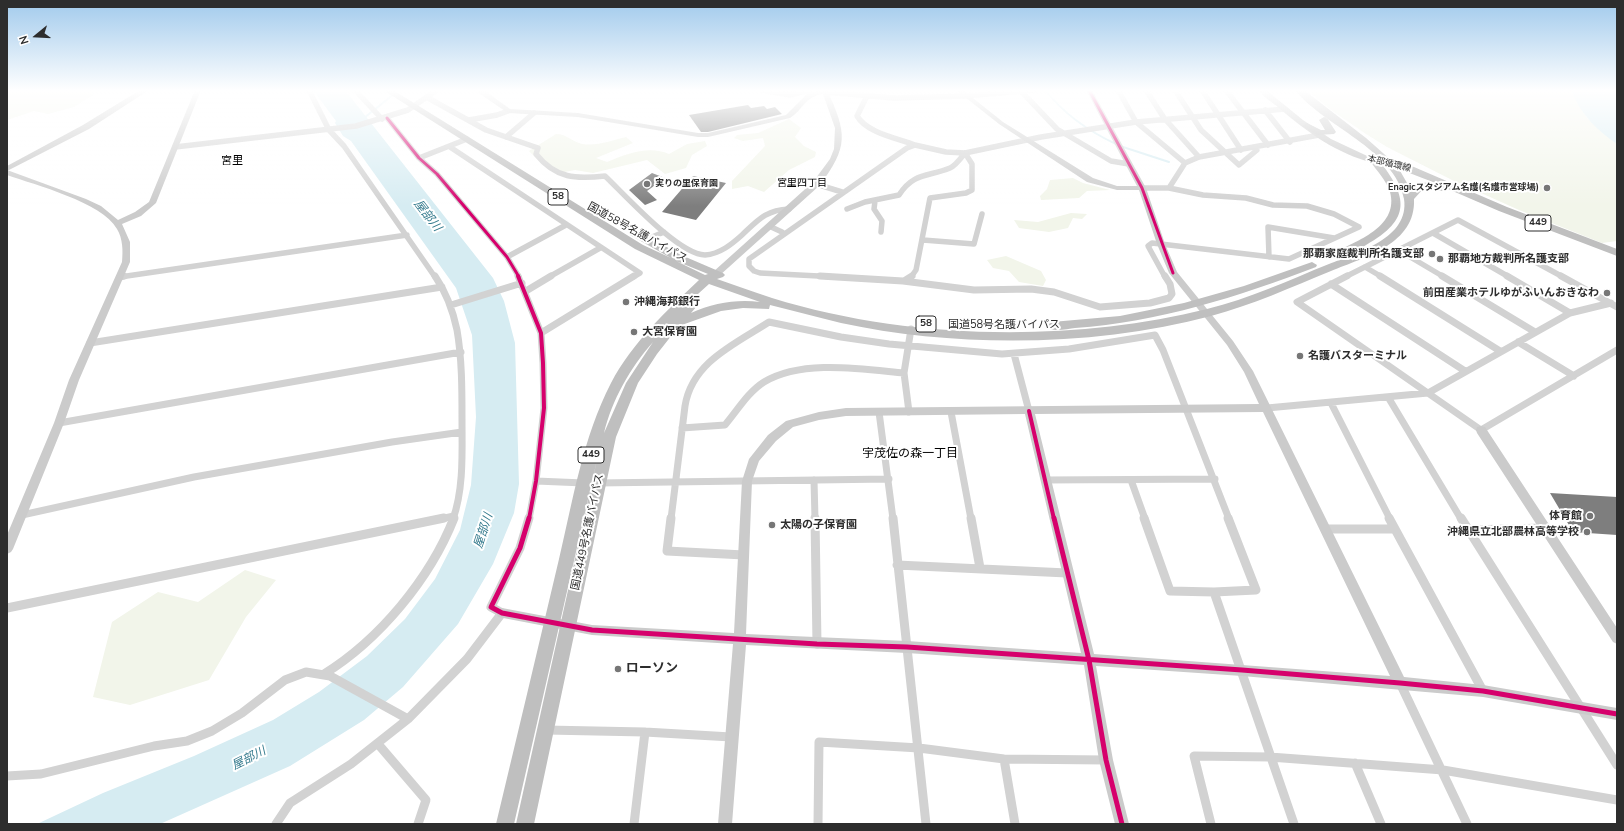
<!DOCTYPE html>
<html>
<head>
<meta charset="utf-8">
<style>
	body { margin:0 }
	#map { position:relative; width:1624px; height:831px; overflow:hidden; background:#fff; font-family:"Nunito Sans",sans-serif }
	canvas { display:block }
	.frame { position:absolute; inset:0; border:8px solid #2d2d2d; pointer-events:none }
	.north { position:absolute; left:16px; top:16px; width:40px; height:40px; -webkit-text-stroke:3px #fff; paint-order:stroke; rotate:252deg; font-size:11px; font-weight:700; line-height:16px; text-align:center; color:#2d2d2d }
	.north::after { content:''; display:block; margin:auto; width:14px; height:18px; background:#2d2d2d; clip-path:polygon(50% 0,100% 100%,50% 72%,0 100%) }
</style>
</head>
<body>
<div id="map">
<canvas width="1624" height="831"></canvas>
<div class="frame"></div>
<div class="north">N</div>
</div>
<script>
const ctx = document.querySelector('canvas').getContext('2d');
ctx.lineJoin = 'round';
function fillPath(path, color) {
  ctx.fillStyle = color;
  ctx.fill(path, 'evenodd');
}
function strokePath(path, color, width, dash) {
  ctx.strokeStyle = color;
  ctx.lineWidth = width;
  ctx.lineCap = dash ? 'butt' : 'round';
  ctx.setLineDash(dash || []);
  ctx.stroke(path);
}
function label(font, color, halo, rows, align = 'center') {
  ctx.font = font + ' "Nunito Sans","Noto Sans JP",sans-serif';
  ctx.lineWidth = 4;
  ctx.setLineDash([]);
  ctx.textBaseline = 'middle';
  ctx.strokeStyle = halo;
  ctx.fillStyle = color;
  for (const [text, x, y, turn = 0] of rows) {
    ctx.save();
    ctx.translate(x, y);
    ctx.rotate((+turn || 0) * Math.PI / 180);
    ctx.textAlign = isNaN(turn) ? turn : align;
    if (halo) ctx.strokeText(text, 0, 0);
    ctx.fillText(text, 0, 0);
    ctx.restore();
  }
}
const green = new Path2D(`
	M7 90H92L93 95 74 107 48 114 34 111 7 120Z
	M1307 90H1573L1572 92 1587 118 1617 144V241L1602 243 1519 210 1452 180 1387 147 1366 134 1331 110Z
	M789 119 801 128 795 137 804 146 816 152 815 157 789 170 764 192 748 186 732 189V181L765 146 763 138 743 141 734 138 737 135 758 133Z
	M556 134C566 134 570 140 579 143 593 148 612 140 626 137L633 143 596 158 607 162C626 154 649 145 669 154L687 144 705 141 707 146 692 155 686 168 665 174 647 160 593 173 575 170 559 173 541 163 529 151Z
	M1073 178 1083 183 1110 190 1087 191 1079 198 1041 200 1040 196 1047 189 1050 180Z
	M1071 213 1087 214 1082 219 1073 218 1068 228 1049 232 1019 228 1014 220 1038 222Z
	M1006 256 1041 271 1046 280 1043 286 1019 282 1009 271 993 268 987 260Z
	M245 570 276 580 246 617 209 680 130 705 93 697 112 622 158 592 198 602Z`);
const water = new Path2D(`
	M313 90H345L493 278 504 301 515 343 519 484 514 513 493 564 458 624 403 687 364 720 290 766 160 824H37L103 793 194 756 273 720 319 692 367 656 405 619 435 579 460 530 471 485 476 417 472 335 456 288 351 141 343 136 335 123 336 121Z
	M1573 90H1608L1617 92V144C1597 130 1581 115 1572 92Z`);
const stream = new Path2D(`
	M1045 90C1064 114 1088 131 1116 144
	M364 118 399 90
	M1120 146 1169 162`);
const building = new Path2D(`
	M748 105 751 108 764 106 767 109 775 107 782 114 708 132H701L689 115Z
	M652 173 665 178 647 191 657 200 645 205 629 190Z
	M693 176 726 183 696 220 662 212Z
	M1550 493 1617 497V535L1573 532Z`);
const streetFar2 = new Path2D(`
	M306 90 310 92 329 130 344 146 435 277
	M355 90 382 119
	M761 90 790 95 806 91 814 93
	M1020 90 1057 129 1111 161 1129 164
	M1118 90 1136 122 1185 163
	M1146 90 1164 118 1199 157
	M1175 90 1201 130 1239 165 1257 150 1256 147
	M1202 90 1241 150
	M1226 90 1268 145
	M825 92 894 98 965 96 1034 90
	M867 96 857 116C867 133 897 138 915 145
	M428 98 486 130 538 148 536 154C556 179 576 179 605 176 625 195 679 255 705 255 720 254 732 244 742 235 758 220 766 210 789 209
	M1265 110 1290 142
	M387 118 419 158 437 174 507 257 519 277
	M469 120 497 115 508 111
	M506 137 534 113
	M175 147 356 126 408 110 437 90
	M450 147 640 273 633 277
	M419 158 467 139
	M816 184 842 192
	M1142 188H1169L1185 163 1199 157 1319 135
	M875 201 874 209 882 221 881 232
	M847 209 865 202 899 195C914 172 928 177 950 168 955 166 961 158 965 153L972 164V190L966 193 930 198 916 270 911 277
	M769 226 782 232
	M1433 233 1509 277
	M645 240 664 232
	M923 240 974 244 982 214
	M1400 251 1444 277
	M507 257 566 225
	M1269 257 1268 227 1334 238
	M1365 267 1382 277
	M120 277 407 235
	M549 277 600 248
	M838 277 760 273 754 271 749 266V259L907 148 915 145 946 152 965 153 1041 137 1136 122 1285 109
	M1165 277 1148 246 1152 243 1289 259 1359 227 1334 214 1307 206 1273 205 1246 198 1203 195 1169 188
	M1345 277 1458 220 1563 277`);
const streetFar1 = new Path2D(`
	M435 276C446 292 453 311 457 330 462 359 462 389 462 419 462 451 464 488 453 519
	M518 276 541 333 543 363 544 408 536 481 529 519
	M820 276 903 281 974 290 1031 289 1054 292 1100 307 1150 303 1169 298 1172 294 1170 284 1165 276
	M1347 276 1297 302 1481 430 1617 350
	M1380 276 1500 351
	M1442 276 1535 332
	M1507 276 1570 313
	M1561 276 1617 307
	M120 277 124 276
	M904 281 912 276
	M1331 284 1465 371
	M526 291 551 276
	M451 305 522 283
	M541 333 634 276
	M1518 342 1574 376
	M90 343 442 287
	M1014 354 1029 411
	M1388 397 1461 519
	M1331 403 1390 519
	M1267 408 1428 393 1570 313 1611 303
	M879 412 893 519
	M909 412 904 373 911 329
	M951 412 971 519
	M59 423 461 352
	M682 428 725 425C737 411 748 392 764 382 802 359 862 369 904 373
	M814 480 815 519
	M1046 480 1215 479
	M1131 480 1145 519
	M536 481 584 483
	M598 483 889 479
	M22 515 194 477 392 442 462 432
	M440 519 454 516
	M671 519 685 406C692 362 735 344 769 322L841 337 889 344 1002 354 1069 349 1155 335 1163 350 1229 519`);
const street = new Path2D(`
	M671 518 667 551 744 555
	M815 518 817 644
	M893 518 926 824
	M971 518 980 568
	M1144 518 1170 591 1214 592 1256 590 1228 518
	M1389 518 1483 691
	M1461 518 1617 765
	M1326 529H1395
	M1468 530 1545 528
	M897 565 1067 573
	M1214 592 1294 824
	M7 608 444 518
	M324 674C379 640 430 579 454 518
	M1400 683 1467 824
	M546 730 645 732 731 737
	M378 744 426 800 418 824
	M1004 759 1015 824
	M1355 763 1381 824
	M7 776 41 774 154 746 187 741 212 731 242 713 285 680 306 672 330 676 408 719
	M276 824 290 803 351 764 408 719 467 659 502 613 491 607 520 548 529 518
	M634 824 645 732
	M818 824 819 742 919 748 1004 759 1106 760
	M1211 824 1194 756 1270 757 1443 770 1617 800`);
const secondary = new Path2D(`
	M195 90H201L156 203 141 216 122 224 130 242V262L79 380 64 423 13 549 11 552 7 554V535L54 423 69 380 122 262C123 251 123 239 117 229 102 202 35 185 7 175V170L86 199 101 206 118 220 135 212 149 202Z
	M474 90H484L510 109 578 113 698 133H708L786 115 807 94 821 90H827C847 133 849 147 819 186L719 276H713L712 274 713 272 813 182 830 159 834 149 835 128 823 94C804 97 804 109 790 118L708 137H698L578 117 508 113Z
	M956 90H963L1003 122 1093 178 1117 186H1137L1086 90H1092L1146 188 1165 244 1177 272 1233 341 1253 371 1404 677 1483 685 1617 708V720L1483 697 1242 676 1096 666 1113 760 1129 824H1115L1099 760 1084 665 907 653 746 645 732 824H718L733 644 592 635 498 617 496 613 498 609 502 608 592 625 734 633 742 481 749 459 768 435 786 421 819 412 846 408 1259 404 1244 372 1227 345 1169 273 1157 244 1139 190H1117L1087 182 999 124ZM1263 412 1390 676 1094 654 1035 414ZM1025 414 1081 653 907 641 746 634 752 481 759 461 776 441 793 427 819 420 846 416Z
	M1481 426 1485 427 1617 628V644L1613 642 1477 433 1476 430 1477 427Z`);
const primary = new Path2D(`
	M140 90H149L89 129 7 171V166L83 125Z
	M1259 90H1266L1303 120 1331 139 1378 161 1374 163C1337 154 1307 132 1279 108 1272 102 1263 97 1259 90Z`);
const highway = new Path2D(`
	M383 90H393L643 245 671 258 630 235 629 233 630 231H638L681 255 723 273 725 275 723 277 717 279C735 285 753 292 772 298 908 340 1069 343 1207 309 1249 299 1289 280 1329 264 1357 253 1410 238 1404 199 1396 150 1322 125 1295 90H1304L1366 138 1392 161 1414 167 1507 207 1617 249V256L1499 211 1448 189 1443 191 1423 189 1414 199C1416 244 1365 257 1331 271 1292 287 1252 305 1211 316 1096 347 957 348 841 323 817 317 794 311 770 305L769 309 743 308 721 311 679 326 657 354 638 383 616 437 534 824H516L599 451 514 824H496C517 736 538 648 559 559 573 500 583 437 611 383 632 343 667 310 699 280L635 249ZM1399 169 1438 184C1427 182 1419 181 1411 190ZM676 261 708 274 705 275ZM709 284 760 302C737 299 713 303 691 313L697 306 695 303H688ZM653 342 626 383 604 433C612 400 630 368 653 342Z
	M1324 117 1327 118 1336 132 1334 134 1317 135 1302 126 1307 123 1321 130H1325L1319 120Z
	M1375 158 1378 159C1408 197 1412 219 1366 245 1358 250 1346 258 1337 255L1336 253 1337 251C1360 240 1399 225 1390 192 1386 180 1377 171 1370 161Z
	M1312 262 1317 265 1316 267C1238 297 1158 322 1075 328 1067 329 1051 333 1046 326L1052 322 1120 316 1184 303 1244 286Z`);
const cyclewayFar2 = new Path2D(`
	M1089 90 1142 188 1173 273
	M387 118 419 158 437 174 507 257 519 277`);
const cyclewayFar1 = new Path2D(`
	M518 276 541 333 543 363 544 408 536 481 529 519
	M1029 411 1054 519`);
const cycleway = new Path2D(`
	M529 518 520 548 491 607 502 613 592 630 817 644 907 647 1242 670 1400 683 1483 691 1617 714
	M1054 518 1089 660 1106 760 1122 824`);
const markers = [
	[647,184,4,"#767676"],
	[1547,188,4,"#767676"],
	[1432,254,4,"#767676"],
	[1440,259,4,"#767676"],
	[1607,293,4,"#767676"],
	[626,302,4,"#767676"],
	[634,332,4,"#767676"],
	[1300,356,4,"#767676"],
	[1590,516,4,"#767676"],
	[772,525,4,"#767676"],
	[1587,532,4,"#767676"],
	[618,669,4,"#767676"]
];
const farStreetnames = [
	["本部循環線",1389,164,14]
];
const farPoinames = [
	["実りの里保育園",655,184],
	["Enagicスタジアム名護(名護市営球場)",1539,188,"right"]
];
const farNeighbourhoodnames = [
	["宮里四丁目",802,184]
];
const shields = [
	[558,197,20],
	[1538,223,26],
	[926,324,20],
	[591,455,26]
];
const shieldNames = [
	["58",558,197],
	["449",1538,223],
	["58",926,324],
	["449",591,455]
];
const farQuarternames = [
	["宮里",232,161]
];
const streetNames = [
	["国道58号名護バイパス",637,233,29],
	["国道58号名護バイパス",1004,325],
	["国道449号名護バイパス",588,532,-78]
];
const poiNames = [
	["那覇家庭裁判所名護支部",1424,254,"right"],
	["那覇地方裁判所名護支部",1448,259],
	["前田産業ホテルゆがふいんおきなわ",1599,293,"right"],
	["沖縄海邦銀行",634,302],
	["大宮保育園",642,332],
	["名護バスターミナル",1308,356],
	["体育館",1582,516,"right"],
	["太陽の子保育園",780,525],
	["沖縄県立北部農林高等学校",1579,532,"right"]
];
const waterNames = [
	["屋部川",427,216,52],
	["屋部川",484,531,-72],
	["屋部川",249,759,-27]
];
const neighbourhoodNames = [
	["宇茂佐の森一丁目",910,454]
];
const nearPoinames = [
	["ローソン",626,669]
];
fillPath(green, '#f2f5ea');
fillPath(water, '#d6ecf2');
strokePath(stream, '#d6ecf2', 2);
fillPath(building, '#7e7e7e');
strokePath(streetFar2, '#d2d2d2', 5.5);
strokePath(streetFar1, '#d2d2d2', 7);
strokePath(street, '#d2d2d2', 9);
fillPath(secondary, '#cbcbcb');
fillPath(primary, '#c5c5c5');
fillPath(highway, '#bfbfbf');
strokePath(cyclewayFar2, '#d6006c', 3);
strokePath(cyclewayFar1, '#d6006c', 4);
strokePath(cycleway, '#d6006c', 5);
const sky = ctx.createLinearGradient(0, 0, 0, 206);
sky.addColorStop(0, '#a1caec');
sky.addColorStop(0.44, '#fff');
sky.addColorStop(1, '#ffffff00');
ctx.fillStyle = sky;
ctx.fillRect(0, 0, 1624, 206);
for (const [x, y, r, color] of markers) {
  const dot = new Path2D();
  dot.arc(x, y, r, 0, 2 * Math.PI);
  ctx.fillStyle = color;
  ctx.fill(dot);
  strokePath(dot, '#fff', 1.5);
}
label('9px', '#2d2d2d', '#fff', farStreetnames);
label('bold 9px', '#2d2d2d', '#fff', farPoinames, 'left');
label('10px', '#000', '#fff', farNeighbourhoodnames);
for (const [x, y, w] of shields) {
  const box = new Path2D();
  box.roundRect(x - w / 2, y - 8, w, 16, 3);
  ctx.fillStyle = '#fff';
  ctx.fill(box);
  strokePath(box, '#2d2d2d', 1);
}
label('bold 10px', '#2d2d2d', null, shieldNames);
label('11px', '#000', '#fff', farQuarternames);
label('11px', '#2d2d2d', '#fff', streetNames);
label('bold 11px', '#2d2d2d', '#fff', poiNames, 'left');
label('italic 12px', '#347a8d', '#fff', waterNames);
label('12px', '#000', '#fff', neighbourhoodNames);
label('bold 13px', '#2d2d2d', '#fff', nearPoinames, 'left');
</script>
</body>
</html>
